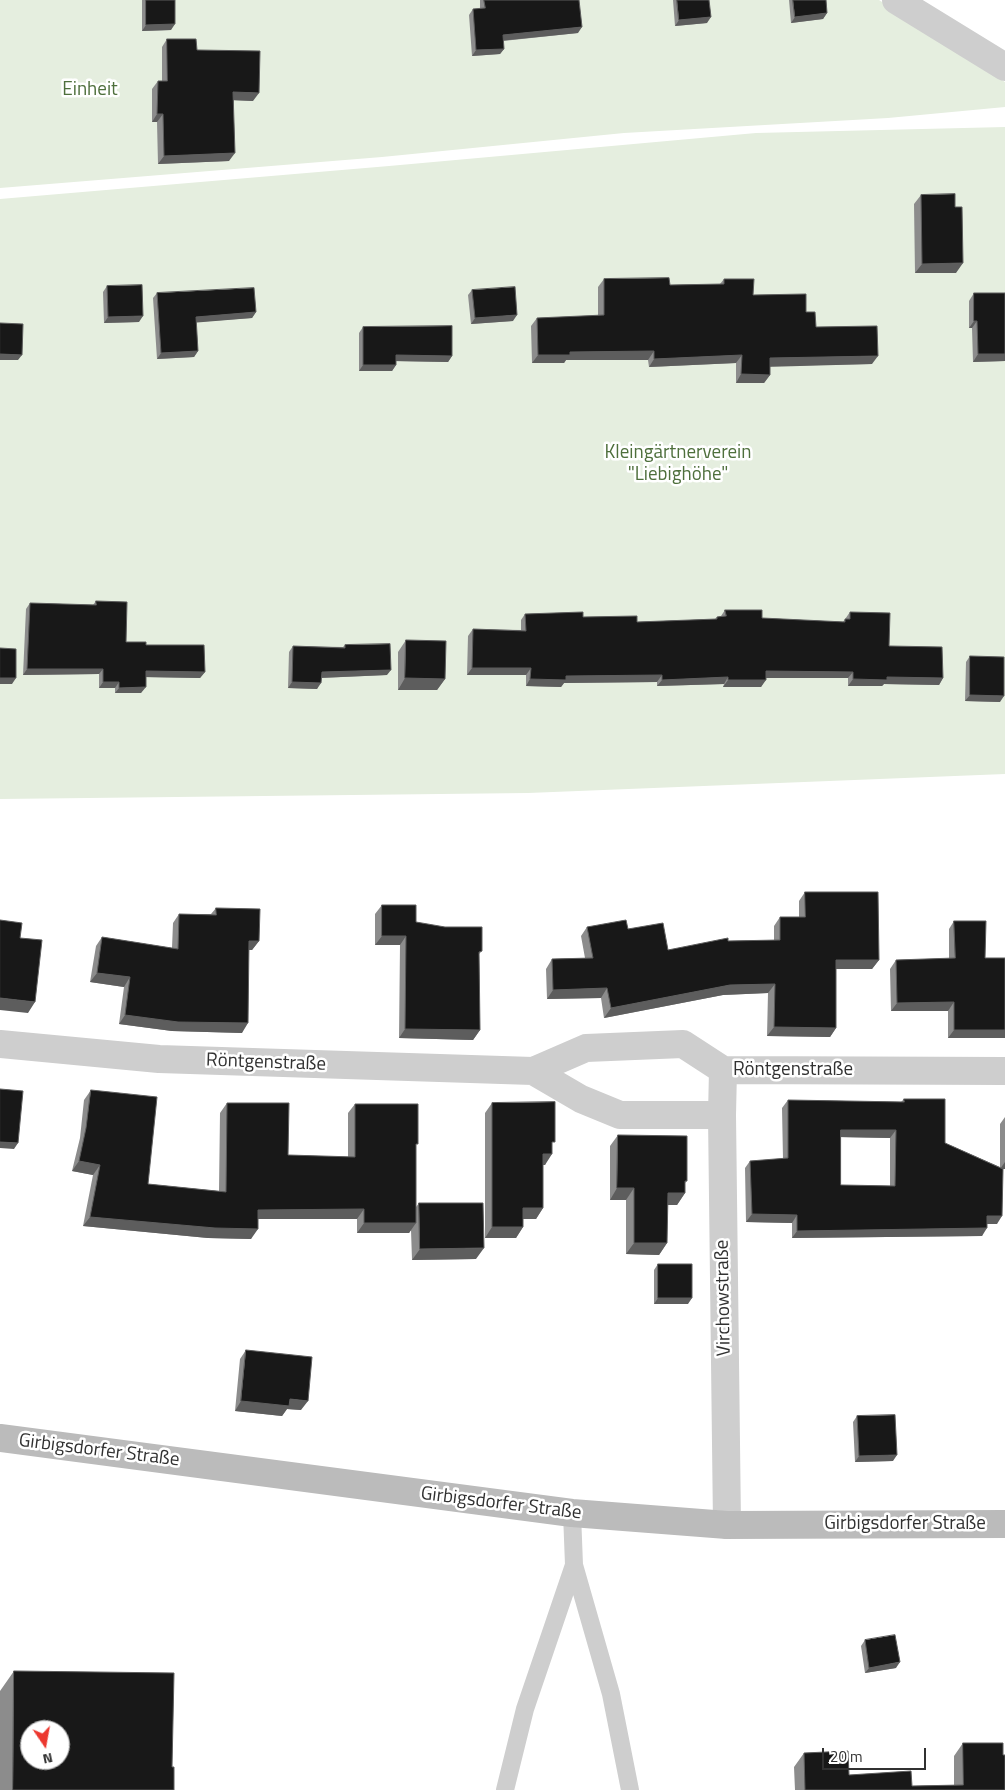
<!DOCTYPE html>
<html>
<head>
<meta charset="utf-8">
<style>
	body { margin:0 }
	#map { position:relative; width:1005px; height:1790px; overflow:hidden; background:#fff; font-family:"Titillium Web",sans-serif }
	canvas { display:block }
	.north { position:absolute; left:20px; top:1720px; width:50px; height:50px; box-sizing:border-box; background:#fff; border:1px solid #adadad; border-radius:50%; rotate:168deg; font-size:14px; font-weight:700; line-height:20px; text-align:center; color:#313131 }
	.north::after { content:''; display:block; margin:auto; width:18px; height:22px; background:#ec382f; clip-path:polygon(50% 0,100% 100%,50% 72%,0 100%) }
	.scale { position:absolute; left:822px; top:1748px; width:104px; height:22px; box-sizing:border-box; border:2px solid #313131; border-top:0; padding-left:6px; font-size:15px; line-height:18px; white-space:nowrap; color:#313131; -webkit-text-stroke:4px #fff; paint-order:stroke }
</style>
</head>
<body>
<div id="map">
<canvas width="1005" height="1790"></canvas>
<div class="north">N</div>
<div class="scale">20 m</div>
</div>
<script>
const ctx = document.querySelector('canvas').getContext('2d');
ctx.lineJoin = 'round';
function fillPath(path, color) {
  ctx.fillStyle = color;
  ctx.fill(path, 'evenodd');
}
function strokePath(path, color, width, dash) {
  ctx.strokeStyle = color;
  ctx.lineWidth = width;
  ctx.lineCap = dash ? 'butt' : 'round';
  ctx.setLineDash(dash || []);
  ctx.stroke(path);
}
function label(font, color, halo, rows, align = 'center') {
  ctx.font = font + ' "Titillium Web",sans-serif';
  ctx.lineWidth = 5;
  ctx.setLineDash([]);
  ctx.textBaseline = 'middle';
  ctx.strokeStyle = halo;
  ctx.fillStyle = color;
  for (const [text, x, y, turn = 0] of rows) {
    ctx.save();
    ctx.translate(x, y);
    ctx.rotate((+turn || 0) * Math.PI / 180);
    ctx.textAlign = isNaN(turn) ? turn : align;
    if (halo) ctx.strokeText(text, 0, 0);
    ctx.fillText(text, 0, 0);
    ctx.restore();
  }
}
const green = new Path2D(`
	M0 0H879L1005 82V107L888 118 624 133 382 157 0 188Z
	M1005 127V774L528 793 0 799V199L389 166 756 133Z`);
const lane = new Path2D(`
	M572 1513 574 1565 611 1694 630 1790
	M505 1790 525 1709 574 1565`);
const street = new Path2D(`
	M896 0 1005 67
	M0 1044 159 1059 533 1071 586 1048 683 1044 723 1070 1005 1071
	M723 1070 722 1115 727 1525
	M533 1071 581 1099 620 1115H722`);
const secondary = new Path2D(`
	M0 1438 572 1513 727 1525 1005 1524`);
const wall = new Path2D(`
	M142 0H175L171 30 142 31Z
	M480 0H579L578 33 503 41 504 49 500 54 472 56 469 15 473 9H480Z
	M673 0H709L707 23 675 26Z
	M789 0H826L827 13 823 19 791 23Z
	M167 39 197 50 253 101 234 100 229 161 158 164 157 122H152V89L158 81H162V47Z
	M921 195 956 273H915L914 204Z
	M604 279 670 285 720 284 724 279 753 295 806 312 816 327 872 364 770 366V375L764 383H736V363L649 367 648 360H566L564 363H532L531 326 537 318 598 316V287Z
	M107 286 139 322 104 323 103 292Z
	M472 290 513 321 471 324 468 295Z
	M157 293 256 312 252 318 196 322 198 351 194 357 157 359 153 298Z
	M974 293H1005V361L973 362 972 328H969V301Z
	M363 327 452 356 448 362 396 361V365L392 371H359V333Z
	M96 601 126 642 146 645 205 672 200 678 146 677 141 693H115V688H99V674L23 675 26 609 30 603 93 605Z
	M725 610 762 618 843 622 850 612 889 646 943 678 939 685 884 684 882 686H848V678H766L761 687H723L724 684 657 686V682L564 683 561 687 526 686V675H467L468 636 473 629 521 630V620L525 614 583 617 637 622 715 619 717 617 721 616Z
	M406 640 445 679 437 690H398V652Z
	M345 645 387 675 321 678 317 689 288 688 289 652 293 646 343 647Z
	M970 656 1000 702 965 701 966 662Z
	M805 892 879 960 872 969H836V1028L830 1037 767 1036 768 993 723 995 604 1018 601 998 547 999 546 969 552 959 585 958 581 936 587 927 628 929 668 950 728 941 774 940V926L780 917H799V901Z
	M382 905 416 922 482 951 479 954 480 1030 473 1040 399 1038 400 945H375V914Z
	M216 908 259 941 252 950H249L242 1033 172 1031 119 1024 124 987 90 982 96 946 102 937 172 948 173 923 179 914H211Z
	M954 921 985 958H1005V1038H948V1011H891L890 969 896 960 949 959V929Z
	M91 1090 148 1184 219 1191 220 1113 227 1103 288 1155 348 1157V1113L355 1104 416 1147V1207L419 1203 476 1259 412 1260 411 1230 409 1233H357V1219H258L251 1239 208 1238 83 1226 93 1175 72 1171 80 1138 84 1100Z
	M904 1099 945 1143 1000 1167V1124L1005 1117V1169H1003L997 1224H987L982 1236 792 1238V1223L746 1222 745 1168 750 1161 783 1159 782 1108 788 1100 901 1102ZM841 1137 890 1138V1186L841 1185Z
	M492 1103 552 1146 545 1165H543V1208L536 1219H523V1227L516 1238H485V1113Z
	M618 1135 687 1181 685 1183V1193L677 1205H667V1243L659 1255 626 1254V1200H610V1146Z
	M658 1264 688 1304H654V1270Z
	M246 1350 301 1410 287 1409 282 1416 235 1411 240 1359Z
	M857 1416 893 1461 855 1462 853 1422Z
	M865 1640 896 1668 865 1673 861 1646Z
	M14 1671 172 1767 174 1790H0V1691Z
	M963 1743 1003 1755 1005 1790H795L794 1767 804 1753 849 1775 912 1786 954 1785V1756Z`);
const shadedWall = new Path2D(`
	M827 13 823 19 791 23 795 17Z
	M711 17 707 23 675 26 679 20Z
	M175 24 171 30 142 31 146 25Z
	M582 27 578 33 499 41 503 35Z
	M504 49 500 54 472 56 476 50Z
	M233 92 259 93 253 101 228 100Z
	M157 114H163L157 122H152Z
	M235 153 229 161 158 164 164 156Z
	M963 263 956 273H915L922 264Z
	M256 312 252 318 191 323 196 317Z
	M517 315 513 321 471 324 475 318Z
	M143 316 139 322 104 323 108 317Z
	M974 321H977L972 328H969Z
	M198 351 194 357 157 359 161 353Z
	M654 351 648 360H566L564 363H532L538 355 570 352Z
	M0 354 22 355 18 360H0Z
	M978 354H1005V361L973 362Z
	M396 355 452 356 448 362 392 361Z
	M742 355 736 363 649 367 654 359Z
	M878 356 872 364 764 367 770 358Z
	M363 365H396L392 371H359Z
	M741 374 770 375 764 383H736Z
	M472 668H531L526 675H467Z
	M27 669H103L99 674 23 675Z
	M391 670 387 675 318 678 322 672Z
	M146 671 205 672 200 678 142 677Z
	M766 671 853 672 848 678H761Z
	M662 675 657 682 564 683 561 687 526 686 530 679 566 676Z
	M728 677 724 684 657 686 662 680Z
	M887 677 943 678 939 685 884 684 882 686H848L853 679Z
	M0 678H16L12 684H0Z
	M405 678 445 679 437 690H398Z
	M728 680H766L761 687H723Z
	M103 682H119L115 688H99Z
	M292 682 321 683 317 689 288 688Z
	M146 687 141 693H115L119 688Z
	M970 695 1004 696 1000 702 965 701Z
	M382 936H406L400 945H375Z
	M249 941H259L252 950H243Z
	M836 960H879L872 969H830Z
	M97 973 130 977 124 987 90 982Z
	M775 984 768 993 723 995 604 1018 611 1008 730 985Z
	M607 988 601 998 547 999 553 990Z
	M0 998 35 1002 28 1013 0 1010Z
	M954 1002 948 1011H891L897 1003Z
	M125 1015 248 1023 242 1033 172 1031 119 1024Z
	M774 1027 836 1028 830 1037 767 1036Z
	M405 1029 480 1030 473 1040 399 1038Z
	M954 1030H1005V1038H948Z
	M841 1130H896L890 1138 836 1137Z
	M0 1142 18 1143 14 1149 0 1148Z
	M543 1154H552L545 1165H535Z
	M79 1161 100 1165 93 1175 72 1171Z
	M1005 1162V1169H1000Z
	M617 1188H634L626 1200H610Z
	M668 1193H685L677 1205H660Z
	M523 1208H543L536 1219H516Z
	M364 1209 357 1219H251L258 1210Z
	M752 1214 797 1215 792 1223 746 1222Z
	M987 1216H1002L997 1224H982Z
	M90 1217 258 1229 251 1239 208 1238 83 1226Z
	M364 1223H416L409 1233H357Z
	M492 1227H523L516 1238H485Z
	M987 1228 982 1236 792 1238 797 1231Z
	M634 1243H667L659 1255 626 1254Z
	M484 1248 476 1259 412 1260 420 1249Z
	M658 1298H692L688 1304H654Z
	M290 1399 308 1401 301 1410 287 1409 282 1416 235 1411 241 1401Z
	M897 1455 893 1461 855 1462 859 1456Z
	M900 1662 896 1668 865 1673 869 1668Z`);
const building = new Path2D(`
	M146 0H175V24L146 25Z
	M484 0H579L582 27 503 35 504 49 476 50 473 9 485 8Z
	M677 0H709L711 17 679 20Z
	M793 0H826L827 13 795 17Z
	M167 39H196L197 50 260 51 259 93 233 92 235 153 164 156 163 114H157L158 81H167Z
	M955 194V207H962L963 263 922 264 921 195Z
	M669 278 670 285 724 284V279H754L753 295 806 294V312H815L816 327 877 326 878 356 770 358V375L741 374 742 355 654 359V351L570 352V355H538L537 318 604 315V279Z
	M142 285 143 316 108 317 107 286Z
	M515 287 517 315 475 318 472 290Z
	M254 288 256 312 196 317 198 351 161 353 157 293Z
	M974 293H1005V354H978L977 321H974Z
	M0 323 23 324 22 355 0 354Z
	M452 326V356L396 355V365H363V327Z
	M96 601 127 602 126 642H146V645H204L205 672 146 671V687L119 688V682H103V669H27L30 603 96 605Z
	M725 610H762V618L845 622V619H850V612L890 613 889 646 942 647 943 678 887 677V680L853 679V672L766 671V680H728V677L662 680V675L566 676V680L530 679 531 668H472L473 629 526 631 525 614 583 612V617L637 616V622L717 619V617L726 616Z
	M406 640 446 641 445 679 405 678Z
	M390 644 391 670 322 672 321 683 292 682 293 646 345 648V645Z
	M0 648 16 649V678H0Z
	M970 656 1004 657V696L970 695Z
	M805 892H878L879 960H836V1028L774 1027 775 984 730 985 611 1008 607 988 553 990 552 959 593 958 587 927 626 920 628 929 663 923 668 950 728 938V941L780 940V917H805Z
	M382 905H416V922L445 927H482V951L479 952 480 1030 405 1029 406 936H382Z
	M216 908 260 909 259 941H249L248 1023 178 1022 125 1015 130 977 97 973 102 937 178 949 179 914 216 915Z
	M0 920 22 923 20 938 42 940 35 1002 0 998Z
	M954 921H986L985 958H1005V1030H954V1002L897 1003 896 960 955 958Z
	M0 1089 23 1091 18 1143 0 1142Z
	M91 1090 157 1097 148 1184 226 1192 227 1103H289L288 1155 355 1157V1104H418V1144H416V1223H364V1209L258 1210V1229L215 1228 90 1217 100 1165 79 1161 86 1128Z
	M904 1099H945V1143L1003 1169 1002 1216H987V1228L797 1231V1215L752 1214 750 1161 788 1158V1100L904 1102ZM841 1130H896L895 1186 841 1185Z
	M555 1102V1142H552V1154H543V1208H523V1227H492V1103Z
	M618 1135 687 1136V1181H685V1193H668L667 1243H634V1188H617Z
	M419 1203H483L484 1248 420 1249Z
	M658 1264H692V1298H658Z
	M246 1350 312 1357 308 1401 290 1399 289 1406 241 1401Z
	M895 1415 897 1455 859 1456 857 1416Z
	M895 1635 900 1662 869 1668 865 1640Z
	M14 1671 174 1673 172 1767H174V1790H13ZM30 1730H60V1760H30Z
	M963 1743H1003V1755H1005V1790H805L804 1753 848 1751 849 1775 911 1771 912 1786 963 1785Z`);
const parkNames = [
	["Einheit",90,90],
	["Kleingärtnerverein",678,453],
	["\"Liebighöhe\"",678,475]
];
const streetNames = [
	["Röntgenstraße",266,1063,2],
	["Röntgenstraße",793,1070],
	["Virchowstraße",724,1298,-91],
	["Girbigsdorfer Straße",99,1451,7],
	["Girbigsdorfer Straße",501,1504,7],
	["Girbigsdorfer Straße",905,1524]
];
fillPath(green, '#e5eedf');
strokePath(lane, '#cecece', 18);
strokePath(street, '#cecece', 28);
strokePath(secondary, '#bbb', 28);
fillPath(wall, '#8c8c8c');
fillPath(shadedWall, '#5d5d5d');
fillPath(building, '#181818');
strokePath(building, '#5d5d5d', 1);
label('19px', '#4e6f3c', '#fff', parkNames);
label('19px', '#313131', '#fff', streetNames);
</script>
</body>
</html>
